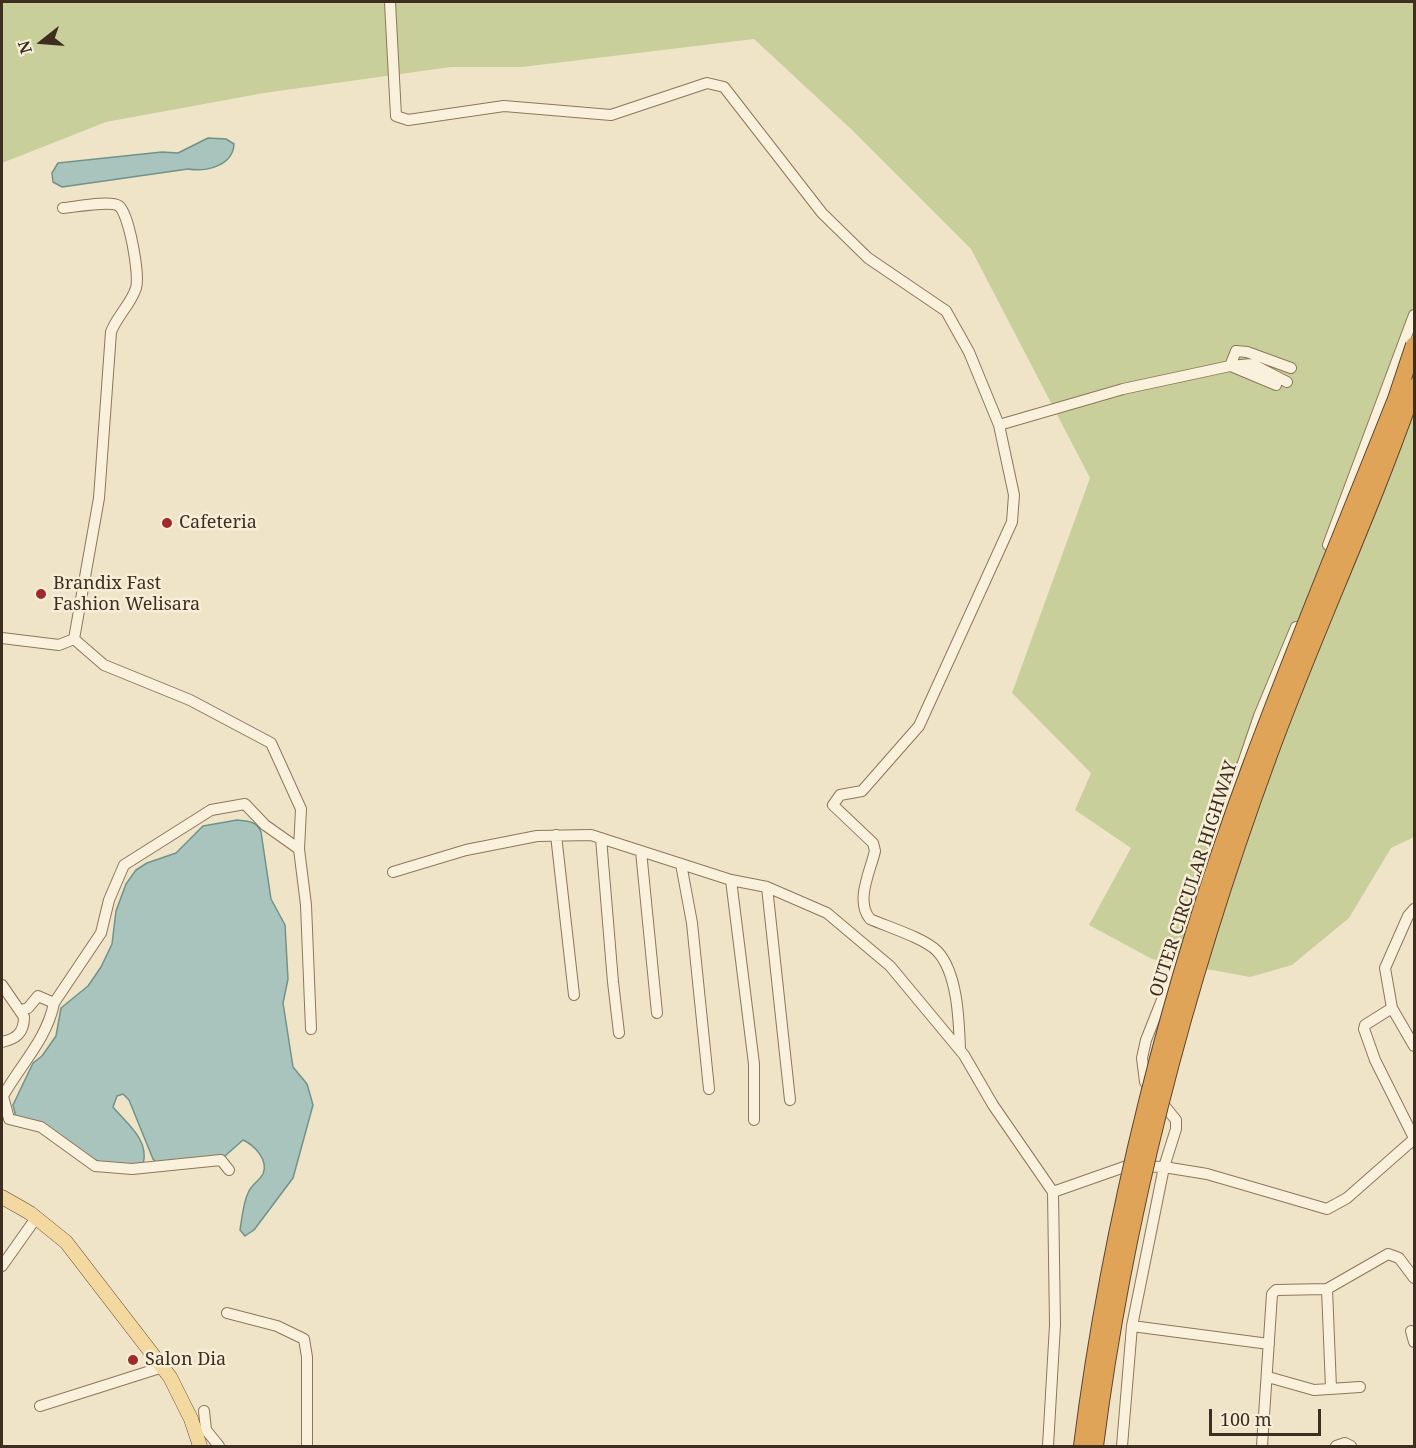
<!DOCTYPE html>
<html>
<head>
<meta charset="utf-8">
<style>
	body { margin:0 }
	#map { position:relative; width:1416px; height:1448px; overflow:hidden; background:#f0e4c8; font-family:"Noto Serif",serif }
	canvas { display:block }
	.frame { position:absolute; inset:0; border:3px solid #3d2e20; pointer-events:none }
	.north { position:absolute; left:12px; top:12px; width:60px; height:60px; -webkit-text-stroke:4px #f7eed8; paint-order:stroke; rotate:253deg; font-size:16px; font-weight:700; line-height:24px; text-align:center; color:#3d2e20 }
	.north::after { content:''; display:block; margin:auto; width:21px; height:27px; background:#3d2e20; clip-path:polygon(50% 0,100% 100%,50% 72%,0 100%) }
	.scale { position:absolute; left:1209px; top:1409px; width:112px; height:27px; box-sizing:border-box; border:3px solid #3d2e20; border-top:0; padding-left:8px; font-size:18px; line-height:21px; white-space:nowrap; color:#3d2e20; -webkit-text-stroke:4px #f7eed8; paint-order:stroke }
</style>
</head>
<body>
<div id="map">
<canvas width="1416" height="1448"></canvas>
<div class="frame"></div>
<div class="north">N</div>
<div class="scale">100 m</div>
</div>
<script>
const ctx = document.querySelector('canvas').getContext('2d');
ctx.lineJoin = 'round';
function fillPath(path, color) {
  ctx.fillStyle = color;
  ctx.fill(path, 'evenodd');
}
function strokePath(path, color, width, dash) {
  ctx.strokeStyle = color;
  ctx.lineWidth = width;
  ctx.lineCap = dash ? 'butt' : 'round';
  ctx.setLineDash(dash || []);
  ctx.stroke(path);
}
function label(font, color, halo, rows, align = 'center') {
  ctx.font = font + ' "Noto Serif",serif';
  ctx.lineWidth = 5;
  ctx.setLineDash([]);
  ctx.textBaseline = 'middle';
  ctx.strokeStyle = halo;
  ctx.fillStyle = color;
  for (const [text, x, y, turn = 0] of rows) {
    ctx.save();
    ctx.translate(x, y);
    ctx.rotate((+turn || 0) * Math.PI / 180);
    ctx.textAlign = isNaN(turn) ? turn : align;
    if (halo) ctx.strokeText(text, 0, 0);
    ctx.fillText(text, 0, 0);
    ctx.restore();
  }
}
const green = new Path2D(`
	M2 2H1414V837L1391 848 1349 918 1292 965 1250 977 1152 959 1089 925 1131 848 1075 810 1091 773 1012 693 1090 478 971 249 852 130 754 39 522 67H451L264 93 106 122 2 163Z`);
const water = new Path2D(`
	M208 138 226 139 234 144C233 166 206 172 188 169L62 187 53 182 52 173 58 163 162 152 178 153Z
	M237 820C248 821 257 821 261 832L271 899 285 925 288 979 283 1003 293 1067 307 1084 313 1105 293 1178 254 1230 245 1236 240 1230C242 1218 243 1204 248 1193 251 1185 259 1181 263 1174 269 1160 254 1145 243 1140L225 1156 219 1158 158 1164 153 1159 129 1100 123 1094 117 1096 113 1107C126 1123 150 1140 143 1164L112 1166 95 1160 16 1117 13 1105 33 1063 42 1056 56 1036 61 1008 88 986 101 967 112 944 116 911 126 884 136 870 147 863 176 853 203 826Z`);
const minor = new Path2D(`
	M390 2 396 116 408 120 504 106 611 115 707 83 724 87 822 213 868 258 946 311 969 352 999 425 1014 495 1012 522 919 726 862 791 840 795 833 805 873 843 875 851C870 872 855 901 870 919 888 927 924 938 937 951 958 973 959 1022 960 1050
	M1230 366 1236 351 1247 352 1291 368
	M1233 367 1276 385
	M999 425 1123 389 1230 366 1252 364 1287 382
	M1328 545 1414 315
	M2 638 59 645 74 639 99 498 111 332C117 316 131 304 136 288 140 275 129 214 119 206 110 200 75 207 63 208
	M74 639 104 665 190 700 271 743 301 809 299 849 306 905 311 1029
	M556 835 574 995
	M601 838 613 982 619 1033
	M641 851 657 1013
	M681 864 692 923 709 1089
	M393 872 466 850 537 836 591 835 731 880 767 887 827 913 890 966 964 1055 993 1105 1053 1192 1055 1325 1048 1446
	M1204 877 1259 716 1296 627
	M731 880 754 1064V1120
	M767 887 790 1100
	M1414 909 1408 916 1385 968 1392 1008 1365 1025 1364 1029 1375 1060 1414 1138
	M2 985 24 1017C24 1033 16 1039 2 1042
	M54 1003 101 933 109 900 124 865 211 810 245 804 265 825 299 849
	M1392 1008 1414 1046
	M22 1010 28 1008 38 996 54 1003C47 1039 21 1064 3 1096L9 1119 41 1127 95 1166 132 1169 221 1160 229 1170
	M1053 1192 1127 1166 1164 1167 1207 1174 1327 1209 1347 1198 1414 1139
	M2 1266 36 1218
	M227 1313 277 1326 304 1339 307 1357V1446
	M1132 1326 1269 1344
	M1411 1331 1414 1342
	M1268 1377 1314 1390 1360 1387
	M1331 1388 1327 1289 1388 1254 1399 1258 1414 1278
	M40 1406 163 1367
	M204 1411 206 1430 219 1446
	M1122 1446 1132 1326 1164 1167 1176 1129V1120L1145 1082 1142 1058 1146 1040 1179 957
	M1262 1446 1272 1294 1276 1290 1327 1289
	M1336 1446 1345 1443 1351 1446`);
const major = new Path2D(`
	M2 1197 30 1213 66 1242 170 1377 191 1419 200 1446`);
const highwayBridge = new Path2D(`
	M1082 1446C1110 1223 1171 979 1250 768 1296 644 1347 522 1396 399L1414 345
	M1095 1446C1125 1211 1187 978 1269 755 1314 632 1371 512 1414 387`);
const markers = [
	[167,523,6,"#9e2a2b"],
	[41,594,6,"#9e2a2b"],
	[133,1360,6,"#9e2a2b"]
];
const poiNames = [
	["Cafeteria",179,523],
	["Brandix Fast",53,584],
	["Fashion Welisara",53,605],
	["Salon Dia",145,1360]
];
const streetNames = [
	["OUTER CIRCULAR HIGHWAY",1194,879,-72]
];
fillPath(green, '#c9cf9b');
fillPath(water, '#a9c4bc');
strokePath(water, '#6f938a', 1.5);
strokePath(minor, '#8d765c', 12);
strokePath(major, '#5b4430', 15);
strokePath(minor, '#faf1dc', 10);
strokePath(major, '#f3d9a0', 14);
strokePath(highwayBridge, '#5b4430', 18, []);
strokePath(highwayBridge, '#e0a458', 16);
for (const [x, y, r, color] of markers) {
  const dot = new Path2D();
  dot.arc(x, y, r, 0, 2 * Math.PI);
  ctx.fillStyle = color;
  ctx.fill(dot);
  strokePath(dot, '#f7eed8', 2);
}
label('18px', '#3d2e20', '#f7eed8', poiNames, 'left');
label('18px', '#3d2e20', '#f7eed8', streetNames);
</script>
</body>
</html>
